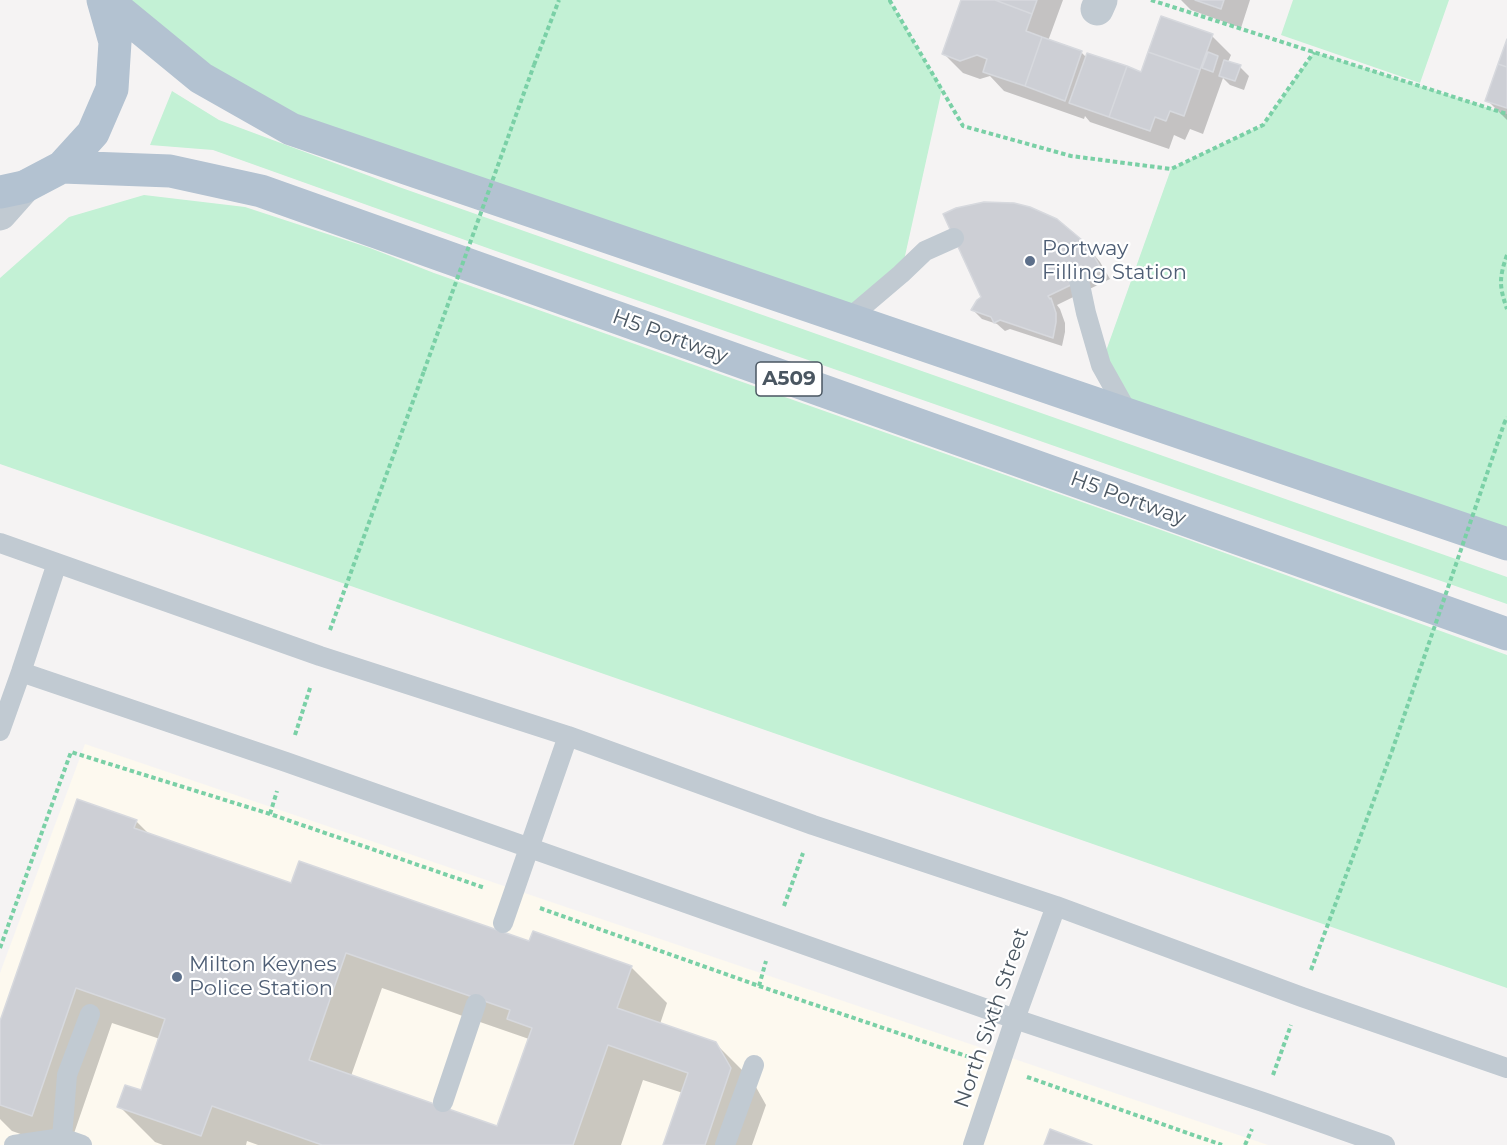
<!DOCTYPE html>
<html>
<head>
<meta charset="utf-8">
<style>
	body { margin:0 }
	canvas { display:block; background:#f5f3f3 }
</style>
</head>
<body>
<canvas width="1507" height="1145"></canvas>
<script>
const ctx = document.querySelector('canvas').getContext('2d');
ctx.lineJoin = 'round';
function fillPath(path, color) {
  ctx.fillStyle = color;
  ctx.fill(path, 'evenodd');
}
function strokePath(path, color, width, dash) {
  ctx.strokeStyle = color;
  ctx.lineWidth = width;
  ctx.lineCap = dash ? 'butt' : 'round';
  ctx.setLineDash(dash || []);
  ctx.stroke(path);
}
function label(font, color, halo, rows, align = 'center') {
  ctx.font = font + ' Montserrat,sans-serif';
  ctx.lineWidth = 4.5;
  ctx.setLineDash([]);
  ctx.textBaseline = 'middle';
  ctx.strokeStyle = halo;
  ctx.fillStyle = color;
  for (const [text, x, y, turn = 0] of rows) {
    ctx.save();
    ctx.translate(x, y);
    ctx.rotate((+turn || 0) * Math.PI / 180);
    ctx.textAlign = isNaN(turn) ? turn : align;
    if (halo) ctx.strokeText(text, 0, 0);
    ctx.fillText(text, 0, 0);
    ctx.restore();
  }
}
const commercial = new Path2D(`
	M85 744 1268 1145H0V973Z`);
const green = new Path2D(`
	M106 0H890V2L942 89 901 274 848 319 291 129Z
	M1293 0H1449L1420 83 1281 35Z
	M1314 52 1507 114V544L1129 415 1101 365 1171 169 1263 125Z
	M172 91 219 120 399 187 1507 577V604L493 250 213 150 150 145Z
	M144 195 245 207 370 248 434 273 1178 536 1507 655V988L0 464V278L69 217Z`);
const shadow = new Path2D(`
	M962 0H1063L1048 41 1081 52 1087 58 1142 73 1212 36 1231 55 1228 62 1240 67 1249 76 1244 90 1230 85 1223 78 1203 134 1190 129 1185 140 1174 135 1169 149 1090 122 1085 116 1084 119 1004 91 990 76 980 79 963 73 944 54Z
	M1181 0H1250L1241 28 1191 10Z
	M1507 44V120L1487 100Z
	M1091 251 1100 262 1110 279 1057 305 1060 309 1065 323V332L1062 346 1010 329 1005 331 997 324 982 319 973 310Z
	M136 821 150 835 292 885 631 967 667 1003 660 1024 715 1043 752 1080 766 1105 752 1145H665L683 1093 643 1080 621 1145H258L247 1141 246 1145H163L155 1142 119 1106 142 1092 160 1039 112 1023 70 1145H52L12 1131 0 1119V1026ZM382 988 529 1039 498 1128 351 1076Z`);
const building = new Path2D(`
	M961 0H995L1032 14 1026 31 1042 37 1025 86 983 72 987 59 977 55 960 61 942 54Z
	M995 0H1037L1032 14Z
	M1195 0H1224L1221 9Z
	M1161 16 1213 34 1200 70 1148 52Z
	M1042 37 1082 51 1065 101 1025 86Z
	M1507 39V67L1498 64Z
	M1148 52 1200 70 1184 116 1170 111 1166 121 1155 117 1150 131 1109 117 1127 66 1141 72Z
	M1208 52 1218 56 1213 72 1202 68Z
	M1087 53 1127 66 1109 117 1069 103Z
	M1224 60 1241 65 1235 81 1219 76Z
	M1498 64 1507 67V108L1485 101Z
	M984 202 1014 203 1030 207 1057 219 1082 240 1091 251 1102 270 1048 296 1050 299 1051 298 1056 313V322L1053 338 1000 320 994 323 991 317 971 310 977 300 981 297 943 214 956 208Z
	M77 799 137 820 134 828 291 883 299 861 529 941 533 931 632 966 617 1008 716 1042 731 1068 705 1145H663L688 1073 608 1045 573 1145H322L212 1106 201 1136 117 1107 125 1085 141 1090 165 1019 76 988 32 1116 0 1105V1021ZM346 953 510 1010 507 1019 532 1028 497 1126 309 1060Z
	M1050 1129 1092 1145H1044Z`);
const path = new Path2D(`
	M890 0V1L963 126 1071 156 1171 169 1263 125 1314 52
	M1151 0 1507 114
	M534 65 559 0
	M1507 255C1499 278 1499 286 1507 309
	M1504 424 1507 417
	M330 630 424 371
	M295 735 311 685
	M270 814 277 791
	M784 906 803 853
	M540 908 759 986 972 1058
	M0 948 71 752 270 814 485 888
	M1311 970 1392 751
	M759 986 766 961
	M1273 1075 1291 1025
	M1027 1077 1222 1145
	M1245 1145 1252 1129`);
const lane = new Path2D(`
	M1079 280 1086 313 1101 365 1129 415
	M848 319 901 274 925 251 954 238
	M0 543 320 656 568 736 813 825 1056 906 1302 997 1507 1068
	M21 672 286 762 1015 1019 1263 1102 1385 1145
	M0 731 21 672 57 563
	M503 923 568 736
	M443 1102 476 1004
	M62 1138 67 1075 90 1014
	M14 1145 62 1138 82 1145
	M725 1145 754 1065
	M973 1145 1015 1019 1056 906`);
const street = new Path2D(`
	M1097 9 1101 0
	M0 214 24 187`);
const primary = new Path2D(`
	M106 0 201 78 291 129 1507 544
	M62 167 170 171 261 191 1507 634
	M0 192 24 187 62 167 93 133 112 89 115 42 103 0`);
const pathBridge = new Path2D(`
	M424 371 534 65
	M1392 751 1504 424`);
const markers = [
	[1030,261,6,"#5c6f8a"],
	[177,977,6,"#5c6f8a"]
];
const shields = [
	[789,379,66]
];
const shieldNames = [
	["A509",789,379]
];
const serviceNames = [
	["Portway",1042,249],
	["Filling Station",1042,273],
	["Milton Keynes",189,965],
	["Police Station",189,989]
];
const streetNames = [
	["H5 Portway",670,337,20],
	["H5 Portway",1128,499,20],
	["North Sixth Street",992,1018,-71]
];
fillPath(commercial, '#fdf9ef');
fillPath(green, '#c3f1d5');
fillPath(shadow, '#0003');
fillPath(building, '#cdcfd5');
strokePath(building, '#d7d9de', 1.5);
strokePath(path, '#7ad0a6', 4, [4.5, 3]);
strokePath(lane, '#c1cad2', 20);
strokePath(street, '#c1cad2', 33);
strokePath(primary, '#b3c2d1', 33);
strokePath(pathBridge, '#7ad0a6', 4, [4.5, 3]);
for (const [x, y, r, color] of markers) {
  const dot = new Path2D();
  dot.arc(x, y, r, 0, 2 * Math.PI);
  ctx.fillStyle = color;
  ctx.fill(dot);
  strokePath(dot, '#fff', 2);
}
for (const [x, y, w] of shields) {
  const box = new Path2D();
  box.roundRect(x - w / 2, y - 17, w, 34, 4.5);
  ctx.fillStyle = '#fff';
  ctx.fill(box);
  strokePath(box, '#4a5661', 1.5);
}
label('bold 20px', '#4a5661', null, shieldNames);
label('21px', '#4e5e75', '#fff', serviceNames, 'left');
label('21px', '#4a5661', '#fff', streetNames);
</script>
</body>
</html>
